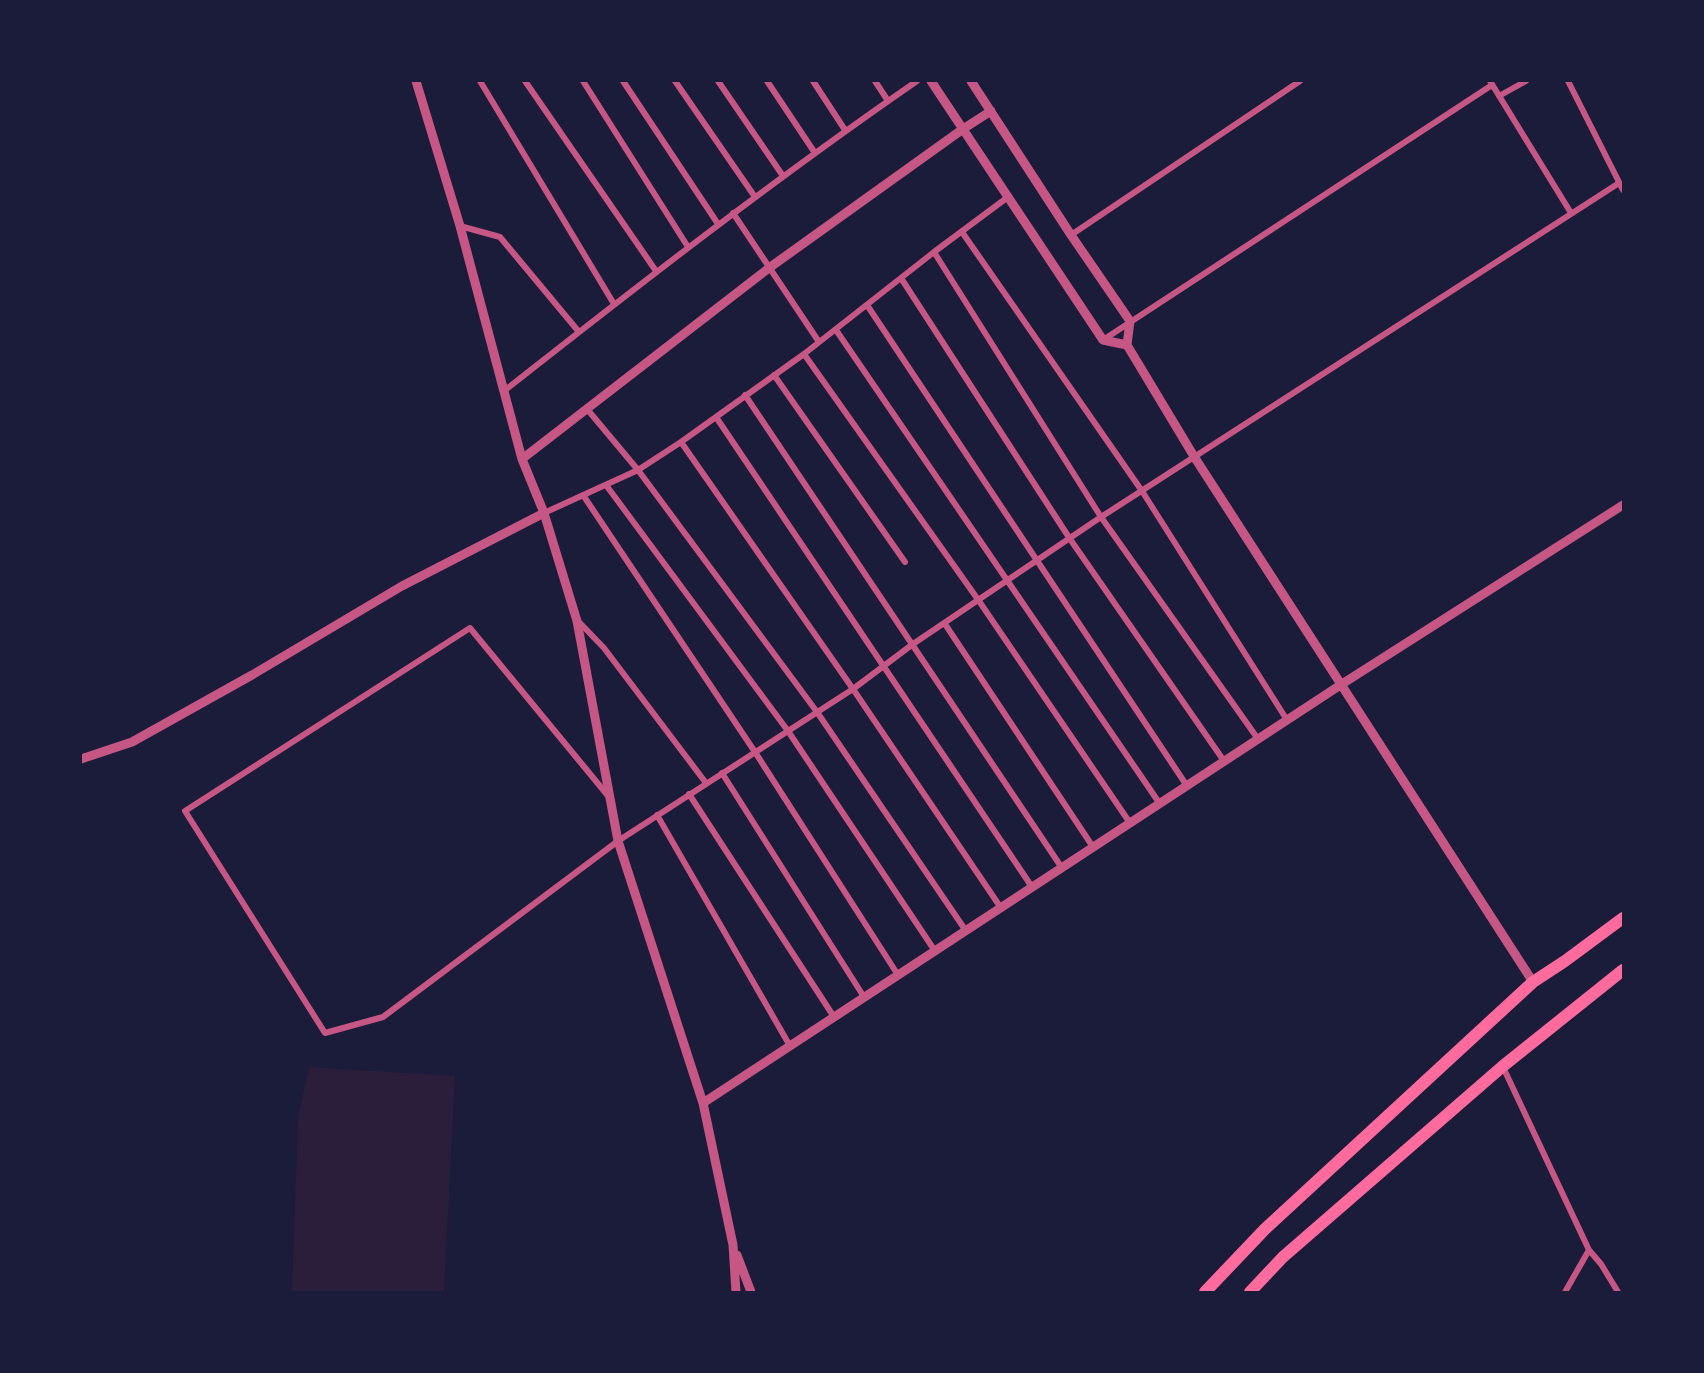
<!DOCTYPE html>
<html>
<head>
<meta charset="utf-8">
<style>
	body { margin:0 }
	#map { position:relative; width:1704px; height:1373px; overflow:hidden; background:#1b1b3a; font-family:Karla,sans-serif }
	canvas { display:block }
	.frame { position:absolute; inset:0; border:82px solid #1b1b3a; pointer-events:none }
</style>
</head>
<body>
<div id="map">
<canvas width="1704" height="1373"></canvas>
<div class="frame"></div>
</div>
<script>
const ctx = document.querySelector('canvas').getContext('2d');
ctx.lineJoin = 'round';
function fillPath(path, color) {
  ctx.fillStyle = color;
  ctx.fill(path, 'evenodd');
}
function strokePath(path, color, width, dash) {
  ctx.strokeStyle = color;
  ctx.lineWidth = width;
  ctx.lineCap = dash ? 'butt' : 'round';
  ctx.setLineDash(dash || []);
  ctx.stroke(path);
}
const green = new Path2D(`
	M309 1067 455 1076 444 1292H292L298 1117Z`);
const minor = new Path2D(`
	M480 81 614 304
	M525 81 656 271
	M583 81 688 247
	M623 81 718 224
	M675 81 755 197
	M718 81 783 176
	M767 81 815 153
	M813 81 845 130
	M875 81 888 101
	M1490 81 1571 213
	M1568 81 1623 190
	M1499 96 1526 81
	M733 213 819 342
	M460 226 500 237 579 332
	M962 232 1142 491 1287 720
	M1071 235 1300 81
	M934 252 1101 517 1258 739
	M901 278 1070 539 1224 761
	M867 305 1187 786
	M836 330 1160 804
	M1103 340 1492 85
	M804 354 979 601 1130 823
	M774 375 905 562
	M504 391C640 284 775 179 917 81
	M745 395 1062 868
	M587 409 638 470 817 712 966 931
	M716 417 1032 887
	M681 442 853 689 1001 908
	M606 485 788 731 935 951
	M583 495 755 752 898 975
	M544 513 638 470 681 442 804 354 934 252 1008 197
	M578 621 604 648 706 783
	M945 624 1093 847
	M722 773 864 997
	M689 794 834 1017
	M609 797 470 628 185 811 325 1033 383 1017 618 841 853 689 913 644 1101 517 1619 183
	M657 815 790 1046
	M1503 1067 1589 1250 1565 1292
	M1589 1250 1601 1264 1618 1292`);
const tertiary = new Path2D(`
	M416 81 460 226 522 459 544 513 577 621 618 841 703 1103 733 1245 736 1292
	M931 81 1103 340 1127 345
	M971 81 1071 235 1130 321 1127 345
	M1127 345 1195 458 1533 982
	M522 459 769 268 963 129 991 111
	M81 759 132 742 252 675 402 586 544 513
	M703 1103 1342 684 1623 505
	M737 1255 751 1292`);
const trunk = new Path2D(`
	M1205 1292 1265 1229 1533 982 1565 961 1623 918
	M1250 1292 1283 1257 1503 1066 1623 970`);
fillPath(green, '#2a1e3b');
strokePath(minor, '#c65784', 6);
strokePath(tertiary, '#c65784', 9);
strokePath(trunk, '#ff6b9d', 12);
</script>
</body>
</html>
